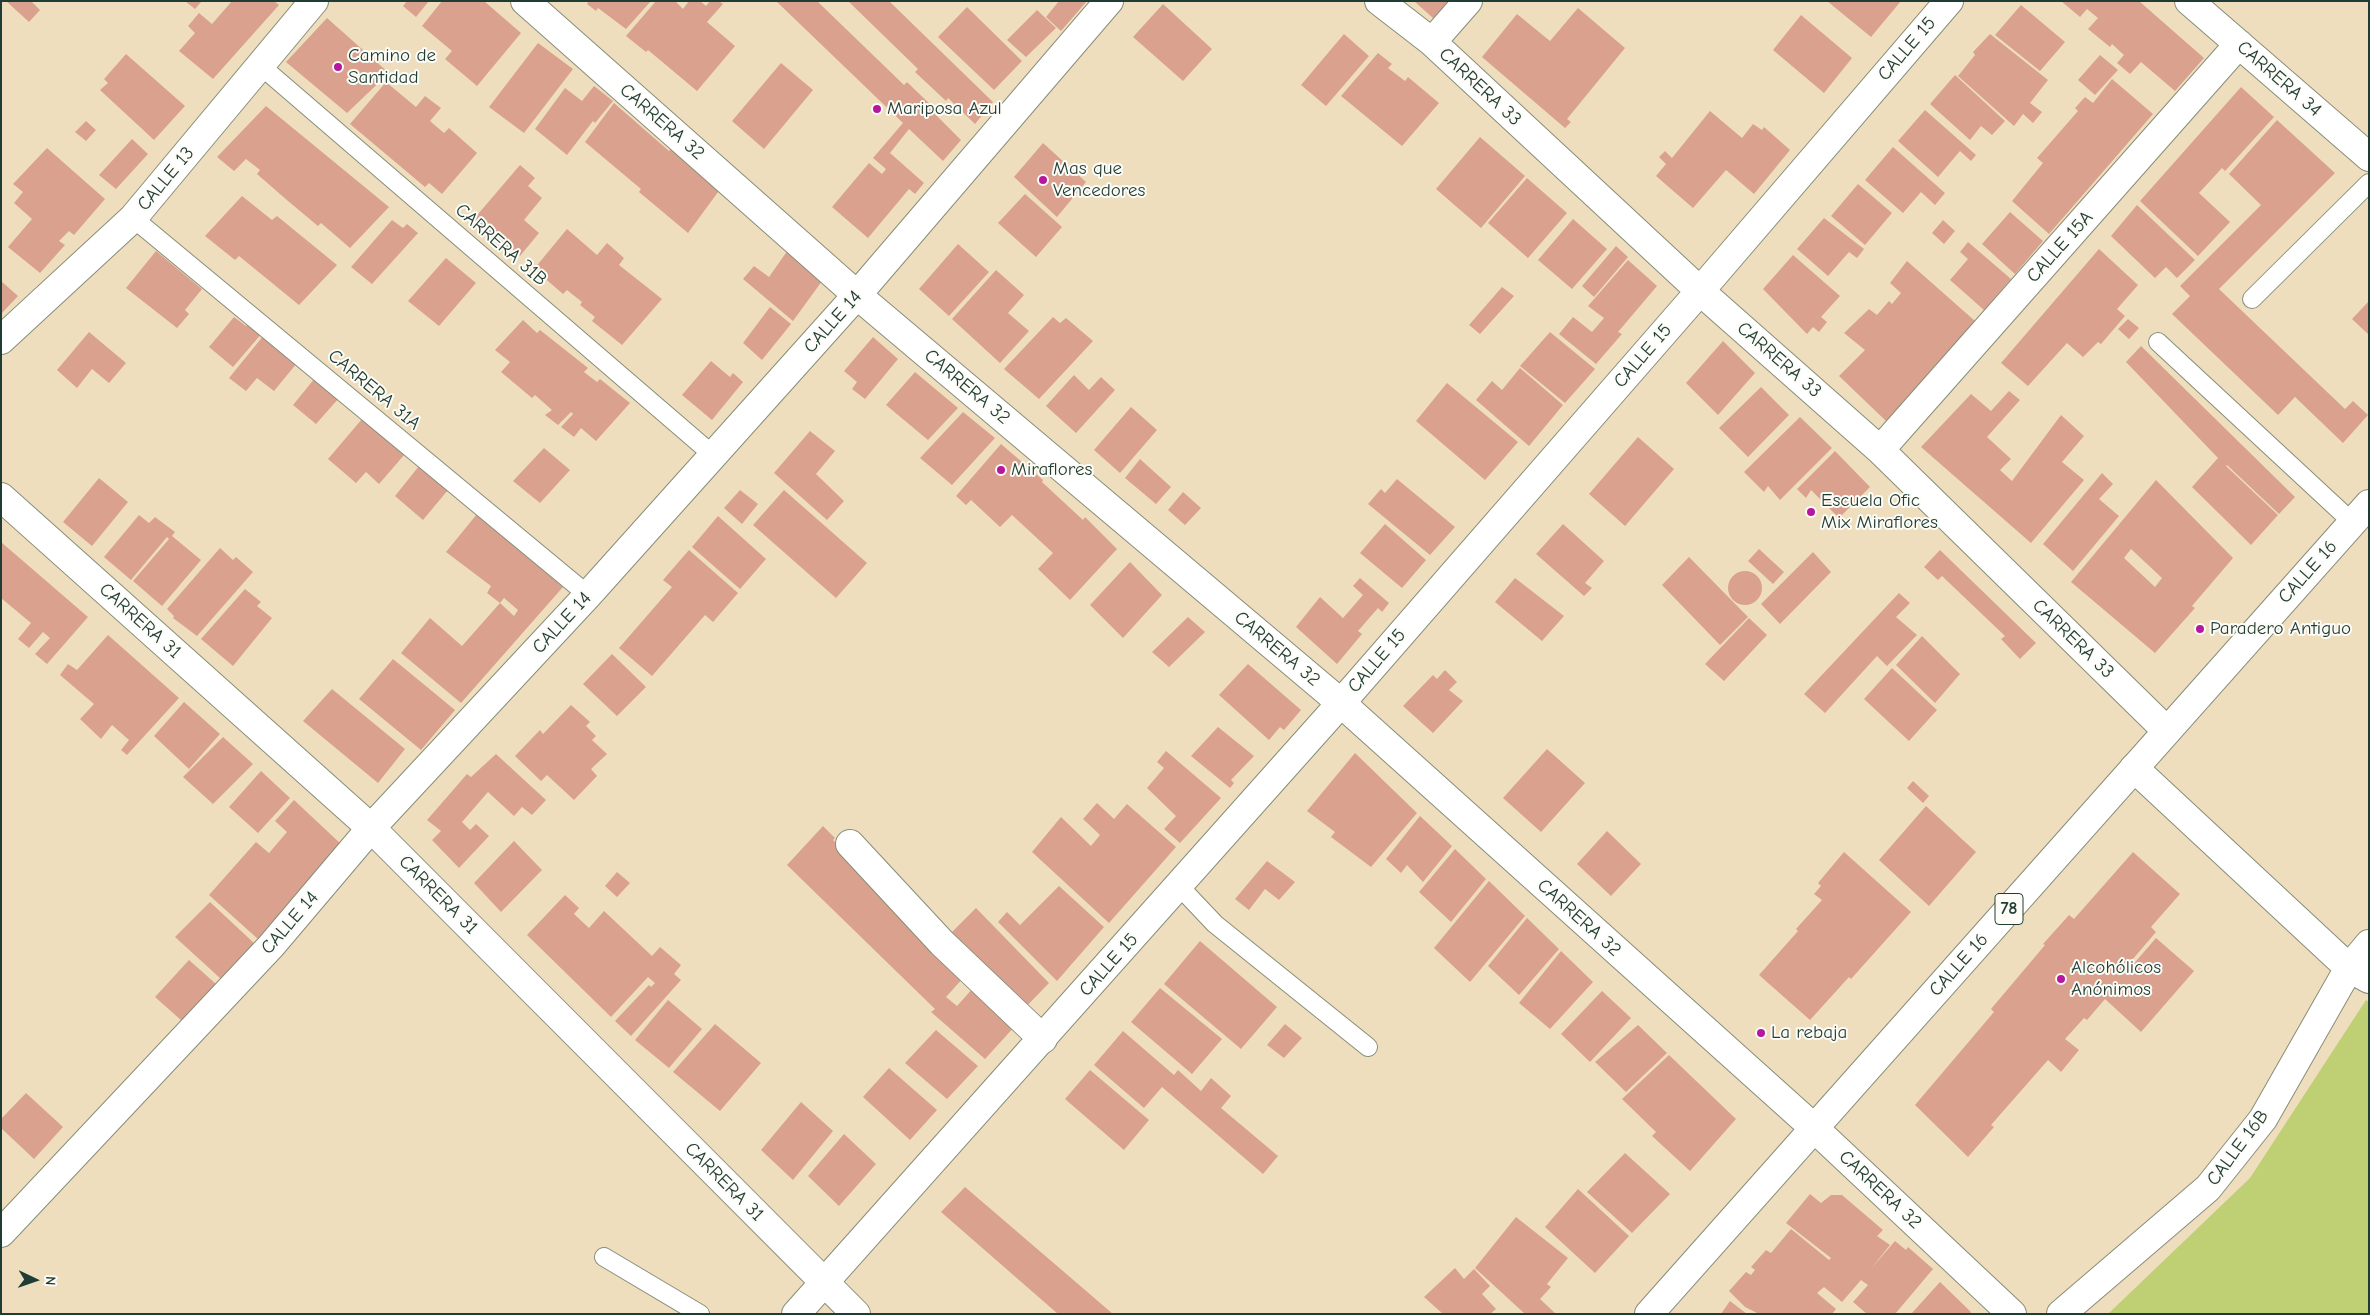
<!DOCTYPE html>
<html>
<head>
<meta charset="utf-8">
<style>
	body { margin:0 }
	#map { position:relative; width:2370px; height:1315px; overflow:hidden; background:#efdebe; font-family:"Comic Neue",sans-serif }
	canvas { display:block }
	.frame { position:absolute; inset:0; border:2px solid #1f3d34; pointer-events:none }
	.north { position:absolute; left:10px; top:1255px; width:50px; height:50px; -webkit-text-stroke:4px #fdfcf7; paint-order:stroke; rotate:93deg; font-size:14px; font-weight:700; line-height:20px; text-align:center; color:#1f3d34 }
	.north::after { content:''; display:block; margin:auto; width:18px; height:22px; background:#1f3d34; clip-path:polygon(50% 0,100% 100%,50% 72%,0 100%) }
</style>
</head>
<body>
<div id="map">
<canvas width="2370" height="1315"></canvas>
<div class="frame"></div>
<div class="north">N</div>
</div>
<script>
const ctx = document.querySelector('canvas').getContext('2d');
ctx.lineJoin = 'round';
function fillPath(path, color) {
  ctx.fillStyle = color;
  ctx.fill(path, 'evenodd');
}
function strokePath(path, color, width, dash) {
  ctx.strokeStyle = color;
  ctx.lineWidth = width;
  ctx.lineCap = dash ? 'butt' : 'round';
  ctx.setLineDash(dash || []);
  ctx.stroke(path);
}
function label(font, color, halo, rows, align = 'center') {
  ctx.font = font + ' "Comic Neue",sans-serif';
  ctx.lineWidth = 4;
  ctx.setLineDash([]);
  ctx.textBaseline = 'middle';
  ctx.strokeStyle = halo;
  ctx.fillStyle = color;
  for (const [text, x, y, turn = 0] of rows) {
    ctx.save();
    ctx.translate(x, y);
    ctx.rotate((+turn || 0) * Math.PI / 180);
    ctx.textAlign = isNaN(turn) ? turn : align;
    if (halo) ctx.strokeText(text, 0, 0);
    ctx.fillText(text, 0, 0);
    ctx.restore();
  }
}
const green = new Path2D(`
	M2366 1000 2369 1002V1314H2108L2250 1178Z`);
const building = new Path2D(`
	M6 1H31L40 10 29 22Z
	M185 1H202L195 9Z
	M232 1H274L279 5 213 79 179 51 195 33 188 26 199 13 212 24Z
	M407 1H429L416 17 403 6Z
	M442 1H484L521 33 477 86 445 59 452 51 422 26Z
	M589 1H651L626 29 598 8 596 11 587 4Z
	M656 1H675L683 9 689 1H700L706 6 710 1H719L723 4 707 22 735 46 697 91 648 50 646 52 626 36Z
	M776 1H817L904 85 907 82 937 111 935 114 961 140 943 161 909 129 890 153 924 183 915 194 909 189 868 238 832 207 869 163 882 174 886 169 873 158 903 123Z
	M848 1H889L993 102 975 124 948 98 946 101 915 72 918 69Z
	M1059 1H1087L1061 31 1046 17Z
	M1414 1H1450L1434 19Z
	M1827 1H1901L1871 37Z
	M2061 1H2139L2204 58 2175 91 2141 62 2130 74 2117 63 2124 55 2112 44 2110 47 2088 29 2098 18 2087 9 2080 17Z
	M1163 4 1212 49 1183 81 1133 37Z
	M2021 5 2065 42 2040 71 1995 35Z
	M967 7 1022 61 994 90 938 37Z
	M1578 8 1625 48 1567 119 1571 122 1565 128 1482 57 1517 14 1550 41Z
	M1037 10 1056 28 1026 57 1007 40Z
	M1801 15 1852 58 1824 93 1773 50Z
	M327 18 389 73 347 113 286 62Z
	M1344 34 1369 56 1326 106 1301 85Z
	M1990 34 2048 80 2030 103 2042 112 2033 123 2023 114 2014 126 1958 76 1975 55 1973 52Z
	M538 43 573 69 524 133 489 107Z
	M1378 53 1392 64 1388 68 1405 81 1408 77 1439 103 1402 146 1341 96Z
	M126 54 185 106 154 140 100 90 108 83 104 79Z
	M2100 55 2118 70 2095 95 2078 80Z
	M781 63 813 90 764 149 732 121Z
	M1955 75 2005 121 1992 135 1981 126 1970 140 1930 104Z
	M2112 79 2153 114 2049 234 2012 201 2043 163 2037 158 2078 111 2075 108 2085 97 2093 103Z
	M386 82 416 107 425 96 441 108 430 121 444 133 449 128 477 153 442 194 429 183 425 187 350 124Z
	M594 86 613 101 595 123 593 121 567 155 535 129 565 88 582 101Z
	M2241 87 2274 117 2225 171 2222 168 2199 193 2230 222 2198 256 2140 201Z
	M614 103 669 151 672 148 721 188 688 233 639 192 641 189 585 142Z
	M266 106 389 207 350 248 321 223 318 226 288 201 257 174 260 170 246 159 234 171 217 157Z
	M1925 110 1976 155 1971 161 1960 151 1938 177 1898 141Z
	M1710 111 1742 138 1753 124 1762 130 1764 127 1790 150 1754 194 1726 170 1693 208 1656 176 1666 164 1659 157 1665 151 1672 158Z
	M2277 120 2335 173 2219 289 2345 409 2353 401 2368 415 2343 443 2295 397 2278 415 2172 314 2190 296 2180 286 2261 205 2229 174Z
	M86 121 96 130 86 141 75 132Z
	M1480 137 1525 176 1481 228 1436 189Z
	M132 139 148 154 116 189 99 175Z
	M1043 143 1086 182 1057 217 1014 177Z
	M1893 147 1945 193 1935 205 1921 192 1903 213 1865 180Z
	M47 148 105 199 74 235 69 231 59 241 65 245 40 273 8 247 32 219 14 203 23 192 13 184Z
	M520 165 535 178 528 186 542 198 524 220 539 233 520 256 512 249 510 252 473 220Z
	M1527 178 1567 213 1528 258 1488 223Z
	M1858 184 1892 213 1865 245 1831 216Z
	M1025 194 1062 227 1036 257 998 223Z
	M242 196 272 220 277 216 337 265 299 305 239 256 235 260 205 236Z
	M2137 205 2195 260 2177 278 2166 267 2155 278 2111 236Z
	M2010 212 2043 241 2015 274 1982 244Z
	M1824 218 1864 249 1857 258 1849 252 1828 276 1797 249Z
	M1573 219 1607 249 1572 289 1538 260Z
	M392 220 403 228 407 224 418 233 372 284 351 267Z
	M1943 220 1955 231 1944 244 1932 233Z
	M567 229 597 255 607 243 624 258 619 265 662 299 622 345 592 321 595 317 580 305 582 302 567 290 563 294 534 269Z
	M1968 242 2011 279 1984 310 1950 280 1968 259 1960 252Z
	M958 244 989 272 949 316 919 289Z
	M1616 246 1628 257 1594 297 1582 286Z
	M790 247 825 277 793 321 743 279 754 266 769 277Z
	M2099 249 2138 285 2117 309 2125 316 2101 344 2098 342 2083 357 2067 343 2028 386 2001 363Z
	M156 251 202 289 185 310 189 314 177 328 126 288Z
	M1793 255 1840 296 1821 317 1827 322 1819 332 1813 327 1807 334 1763 289Z
	M446 258 476 283 439 326 408 301Z
	M1628 260 1657 286 1618 332 1622 334 1596 364 1559 334 1573 317 1592 332 1604 318 1588 306Z
	M1907 261 1975 321 1914 394 1886 421 1839 376 1865 350 1844 333 1869 309 1877 315 1889 301 1892 304 1901 293 1890 283Z
	M996 270 1024 295 1008 313 1029 331 1000 363 952 319Z
	M1 281 18 296 1 314Z
	M1502 287 1514 296 1480 334 1469 325Z
	M2369 301V335L2352 319Z
	M770 307 791 324 762 360 743 343Z
	M234 317 246 326 251 321 263 332 233 367 209 347Z
	M1053 317 1060 323 1066 318 1093 341 1039 399 1004 369Z
	M2128 319 2139 328 2129 339 2118 329Z
	M523 320 537 333 540 330 583 364 588 368 584 372 597 382 600 379 630 403 596 441 581 428 574 437 561 427 573 414 571 412 558 425 545 415 552 410 535 395 532 398 501 372 510 362 495 350Z
	M89 332 126 363 109 383 92 369 77 388 57 370Z
	M1550 332 1595 369 1565 403 1520 366Z
	M264 335 297 363 274 391 257 378 246 391 229 378Z
	M873 337 898 359 865 399 852 389 857 382 844 371Z
	M1723 341 1755 373 1718 415 1686 383Z
	M2141 346 2295 497 2279 514 2227 465 2226 466 2278 515 2251 545 2192 487 2218 458 2126 362Z
	M711 361 730 377 733 373 743 382 712 420 682 395Z
	M1520 368 1563 405 1529 446 1476 400 1492 381 1502 390Z
	M915 372 958 408 928 440 886 405Z
	M1074 375 1089 390 1101 377 1115 390 1076 433 1046 406Z
	M315 378 339 398 316 424 293 405Z
	M1447 383 1518 442 1485 480 1416 421Z
	M1761 387 1789 415 1748 457 1719 428Z
	M2009 391 2020 400 1987 437 2011 459 2000 470 2012 481 2061 415 2084 436 2062 462 2084 480 2031 543 1921 447 1971 394 1991 411Z
	M1131 407 1157 430 1120 473 1094 450Z
	M963 412 995 438 952 485 920 458Z
	M1800 417 1832 448 1780 500 1768 486 1764 492 1744 472Z
	M362 419 405 454 379 484 366 472 356 483 328 459Z
	M810 431 835 451 816 474 844 501 827 520 774 473Z
	M1638 437 1674 469 1625 526 1589 494Z
	M1001 444 1043 480 1042 482 1083 520 1085 517 1117 549 1070 600 1038 569 1053 553 1012 515 1000 527 971 500 966 505 956 496Z
	M544 448 570 470 540 503 513 481Z
	M1835 451 1870 487 1839 518 1811 490 1806 498 1797 489Z
	M1140 459 1171 487 1156 504 1125 478Z
	M419 466 448 490 423 520 395 496Z
	M2102 473 2113 484 2099 499 2119 516 2073 571 2043 544Z
	M99 478 128 502 92 546 63 522Z
	M1397 479 1455 527 1430 555 1368 504 1381 489 1385 493Z
	M2156 480 2233 558 2192 606 2195 608 2155 653 2071 582ZM2131 549 2162 578 2155 587 2124 558Z
	M740 490 758 504 742 524 724 508Z
	M784 490 867 563 836 598 753 525Z
	M1183 492 1201 508 1185 525 1168 510Z
	M477 514 563 587 461 703 401 653 430 618 462 646 500 603 487 593 491 586 446 552ZM504 598 518 610 514 616 500 603Z
	M139 515 149 523 155 517 175 532 172 536 201 560 162 606 133 581 169 539 167 537 131 580 104 557Z
	M718 516 766 559 740 589 692 547Z
	M1385 524 1426 560 1402 588 1360 553Z
	M1563 524 1604 561 1585 583 1592 588 1584 596 1536 554Z
	M1 542 88 617 47 664 35 654 50 638 43 632 29 648 18 639 31 623 1 598Z
	M220 548 233 560 236 557 253 572 197 636 173 618 174 616 167 609Z
	M1759 549 1784 572 1773 584 1748 561Z
	M689 550 738 593 713 622 705 615 652 676 619 648 672 587 663 580Z
	M1940 550 2036 643 2020 659 2001 639 2005 636 1942 576 1938 580 1924 567Z
	M1813 552 1831 572 1780 624 1761 604Z
	M1689 557 1748 617 1720 645 1662 585Z
	M1130 562 1162 595 1123 638 1090 605Z
	M1728 588a17 17 0 1 1 34 0a17 17 0 1 1-34 0Z
	M1360 578 1389 603 1382 612 1378 608 1358 631 1362 634 1337 664 1296 627 1320 597 1343 618 1363 595 1353 586Z
	M1515 578 1564 616 1542 641 1495 602Z
	M245 589 261 602 257 606 272 618 233 666 201 639Z
	M1899 593 1910 603 1896 617 1917 635 1887 666 1877 656 1825 713 1804 694Z
	M1188 617 1205 632 1169 667 1152 652Z
	M1749 618 1767 635 1724 681 1705 664Z
	M108 635 179 698 127 755 121 750 129 740 112 725 101 739 80 719 94 704 60 675 68 664 77 670Z
	M1922 636 1960 674 1935 703 1896 665Z
	M612 654 646 687 617 716 583 684Z
	M393 659 455 710 421 750 359 699Z
	M1248 664 1301 710 1284 730 1280 727 1269 740 1219 695Z
	M1892 668 1937 710 1909 741 1864 699Z
	M1445 670 1457 682 1449 690 1463 701 1433 733 1403 706 1433 675 1437 679Z
	M332 689 405 749 378 783 303 721Z
	M184 702 220 734 189 769 154 736Z
	M571 705 590 722 586 726 596 736 592 740 607 754 591 769 597 776 574 800 547 775 541 781 515 756 540 730 543 734Z
	M1218 727 1254 756 1231 780 1234 783 1230 788 1191 756Z
	M223 737 253 764 213 804 183 777Z
	M1547 749 1585 783 1541 832 1503 798Z
	M1166 751 1221 798 1180 843 1164 829 1176 816 1147 788 1164 768 1157 762Z
	M1355 753 1417 813 1371 867 1331 837 1335 832 1307 811Z
	M496 754 546 800 532 815 522 807 514 816 488 792 462 822 470 830 476 824 489 836 459 868 432 840 441 831 427 820 467 774 471 777Z
	M261 771 290 798 258 833 229 807Z
	M1913 781 1929 796 1923 803 1907 788Z
	M294 800 342 845 259 940 209 895 256 842 269 853 287 832 275 821Z
	M1097 803 1114 819 1127 804 1176 847 1109 923 1032 852 1061 817 1091 846 1100 835 1083 819Z
	M1926 806 1976 852 1929 906 1879 860Z
	M1420 816 1452 846 1423 882 1407 865 1401 873 1386 859Z
	M823 826 835 838 833 840 870 876 964 977 946 997 957 1006 974 987 1016 1025 985 1059 931 1012 935 1009 787 865Z
	M1607 831 1641 864 1611 896 1577 864Z
	M514 841 542 870 501 912 474 883Z
	M1455 849 1486 879 1451 922 1419 892Z
	M1844 852 1911 912 1851 979 1849 977 1810 1020 1759 975 1798 931 1796 929 1822 900 1814 894 1821 886 1818 883Z
	M2133 852 2180 894 2151 927 2156 932 2127 966 2130 968 2156 938 2194 971 2141 1032 2105 999 2087 1020 2084 1018 2065 1039 2079 1050 2061 1072 2048 1060 1991 1125 1994 1127 1968 1157 1915 1105 1994 1012 1991 1009 2045 945 2043 944 2069 915 2074 919Z
	M1267 861 1295 882 1279 900 1265 889 1249 910 1235 899Z
	M617 872 630 883 617 897 605 886Z
	M1489 881 1525 916 1470 982 1434 948Z
	M1059 886 1104 927 1057 981 998 922 1007 912 1020 925Z
	M565 895 579 908 574 914 589 928 604 911 652 956 660 947 681 965 674 974 681 980 631 1036 615 1021 649 985 651 987 655 983 648 977 611 1017 527 935Z
	M210 902 255 944 221 979 175 937Z
	M976 908 1049 983 1023 1010 949 935Z
	M1527 918 1559 949 1519 995 1488 966Z
	M1200 941 1277 1007 1241 1049 1164 984Z
	M1561 951 1593 982 1550 1029 1519 1003Z
	M189 960 216 984 182 1021 155 997Z
	M1160 988 1222 1039 1192 1074 1131 1022Z
	M1602 991 1631 1018 1590 1062 1561 1034Z
	M668 1000 702 1029 669 1068 635 1040Z
	M715 1024 761 1063 720 1111 673 1072Z
	M1285 1024 1302 1038 1284 1058 1267 1045Z
	M1638 1025 1667 1053 1626 1092 1595 1062Z
	M936 1030 978 1066 947 1099 905 1063Z
	M1123 1031 1174 1075 1178 1070 1201 1091 1211 1078 1231 1096 1221 1108 1278 1156 1263 1174 1162 1087 1144 1108 1094 1065Z
	M1669 1055 1736 1119 1690 1171 1652 1136 1656 1132 1622 1099Z
	M889 1068 937 1110 910 1140 863 1097Z
	M1090 1070 1149 1120 1124 1150 1065 1099Z
	M26 1093 63 1127 34 1159 1 1128V1119Z
	M801 1102 833 1131 793 1180 761 1150Z
	M844 1134 876 1164 839 1206 808 1176Z
	M1625 1153 1670 1194 1632 1233 1587 1192Z
	M965 1187 979 1199 1113 1314H1058L941 1212Z
	M1578 1189 1629 1236 1595 1273 1545 1227Z
	M1810 1194 1821 1203 1831 1195H1842L1883 1230 1877 1236 1890 1245 1870 1270 1895 1241 1906 1250 1908 1247 1933 1269 1895 1314H1867L1853 1302 1868 1285 1861 1280 1842 1302 1824 1287 1817 1293 1836 1309 1832 1314H1759L1745 1307 1729 1291 1746 1272 1751 1275 1755 1270 1751 1267 1766 1250 1771 1253 1791 1229 1829 1260 1831 1258 1786 1223Z
	M1516 1217 1568 1258 1547 1284 1551 1287 1540 1299 1556 1314H1525L1475 1268Z
	M1455 1268 1464 1279 1474 1269 1490 1286 1482 1294 1496 1309 1490 1314H1443L1424 1297Z
	M1940 1282 1971 1312 1970 1314H1911Z
	M1730 1301 1747 1314H1721Z`);
const service = new Path2D(`
	M261 66 713 455
	M133 218 588 595
	M2252 299 2369 183
	M2158 342 2352 522
	M1179 886 1215 924 1368 1047
	M604 1257 700 1314`);
const minor = new Path2D(`
	M525 1 857 295 1341 703 1814 1128 2012 1314
	M1379 1 1432 42 1700 291 1880 450 2167 731
	M2189 1 2369 157
	M1432 42 1468 1
	M1 340 133 218 314 1
	M1880 450 2239 44
	M1 497 371 828 856 1314
	M2134 768 2349 968 2369 979
	M850 844 942 943 1043 1039
	M1 1233 271 946 371 828 588 595 857 295 1109 1
	M796 1314 1341 703 1700 291 1949 1
	M2061 1314 2208 1188 2263 1119 2349 968 2369 944`);
const trunk = new Path2D(`
	M1649 1314 2369 504`);
const markers = [
	[338,67,5,"#b5179e"],
	[877,109,5,"#b5179e"],
	[1043,180,5,"#b5179e"],
	[1001,470,5,"#b5179e"],
	[1811,512,5,"#b5179e"],
	[2200,629,5,"#b5179e"],
	[2061,979,5,"#b5179e"],
	[1761,1033,5,"#b5179e"]
];
const shields = [
	[2009,909,28]
];
const shieldNames = [
	["78",2009,909]
];
const streetNames = [
	["CALLE 15",1907,49,-49],
	["CARRERA 34",2279,79,41],
	["CARRERA 33",1480,87,43],
	["CARRERA 32",662,122,41],
	["CALLE 13",166,179,-50],
	["CARRERA 31B",501,245,41],
	["CALLE 15A",2060,247,-48],
	["CALLE 14",833,322,-48],
	["CALLE 15",1643,356,-49],
	["CARRERA 33",1779,360,41],
	["CARRERA 32",967,387,40],
	["CARRERA 31A",374,390,40],
	["CALLE 16",2308,572,-48],
	["CARRERA 31",140,621,42],
	["CALLE 14",562,623,-47],
	["CARRERA 33",2073,639,44],
	["CARRERA 32",1277,649,40],
	["CALLE 15",1377,661,-49],
	["CARRERA 31",438,895,45],
	["CARRERA 32",1579,918,42],
	["CALLE 14",290,923,-49],
	["CALLE 15",1109,965,-48],
	["CALLE 16",1959,965,-48],
	["CALLE 16B",2238,1148,-53],
	["CARRERA 31",724,1182,45],
	["CARRERA 32",1880,1190,43]
];
const poiNames = [
	["Camino de",348,56],
	["Santidad",348,78],
	["Mariposa Azul",887,109],
	["Mas que",1053,169],
	["Vencedores",1053,191],
	["Miraflores",1011,470],
	["Escuela Ofic",1821,501],
	["Mix Miraflores",1821,523],
	["Paradero Antiguo",2210,629],
	["Alcohólicos",2071,968],
	["Anónimos",2071,990],
	["La rebaja",1771,1033]
];
fillPath(green, '#bed073');
fillPath(building, '#daa18e');
strokePath(service, '#878e79', 20);
strokePath(minor, '#878e79', 30);
strokePath(trunk, '#878e79', 30);
strokePath(service, '#fff', 18);
strokePath(minor, '#fff', 28);
strokePath(trunk, '#fff', 28);
for (const [x, y, r, color] of markers) {
  const dot = new Path2D();
  dot.arc(x, y, r, 0, 2 * Math.PI);
  ctx.fillStyle = color;
  ctx.fill(dot);
  strokePath(dot, '#fdfcf7', 2);
}
for (const [x, y, w] of shields) {
  const box = new Path2D();
  box.roundRect(x - w / 2, y - 15.5, w, 31, 4);
  ctx.fillStyle = '#fdfcf7';
  ctx.fill(box);
  strokePath(box, '#1f3d34', 1);
}
label('bold 18px', '#1f3d34', null, shieldNames);
label('19px', '#1f3d34', '#fdfcf7', streetNames);
label('19px', '#1f3d34', '#fdfcf7', poiNames, 'left');
</script>
</body>
</html>
